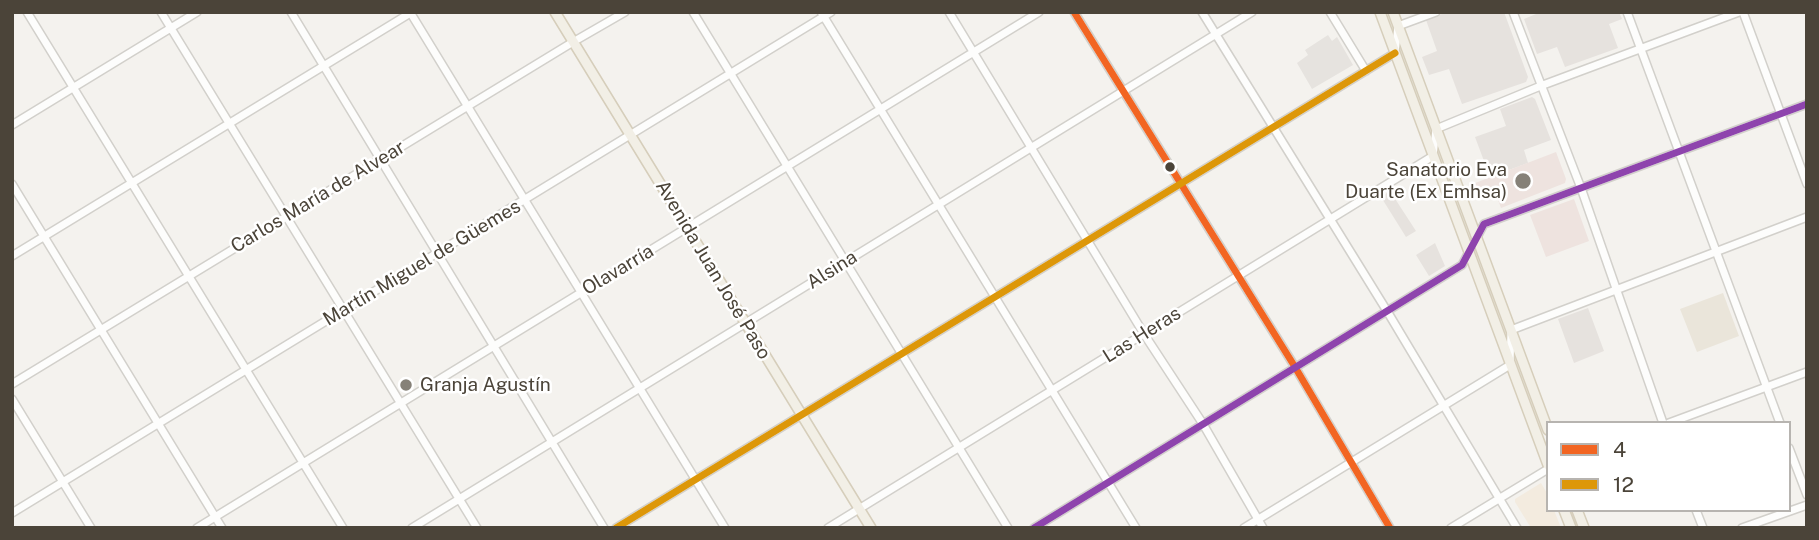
<!DOCTYPE html>
<html>
<head>
<meta charset="utf-8">
<style>
	body { margin:0 }
	#map { position:relative; width:1819px; height:540px; overflow:hidden; background:#f4f2ee; font-family:"Public Sans",sans-serif }
	canvas { display:block }
	.frame { position:absolute; inset:0; border:14px solid #4b4439; pointer-events:none }
	.legend { position:absolute; left:1546px; top:421px; width:245px; height:91px; box-sizing:border-box; background:#fff; border:2px solid #b7b4b0; margin:0; padding:9px 12px; list-style:none; font-size:21px; color:#4b4439 }
	.legend li { display:flex; align-items:center; gap:14px; height:35px }
	.legend b { width:35px; border:2px solid #b7b4b0 }
</style>
</head>
<body>
<div id="map">
<canvas width="1819" height="540"></canvas>
<div class="frame"></div>
<ul class="legend">
<li><b style="height:9px;background:#f26522"></b>4</li>
<li><b style="height:9px;background:#dd9709"></b>12</li>
</ul>
</div>
<script>
const ctx = document.querySelector('canvas').getContext('2d');
ctx.lineJoin = 'round';
function fillPath(path, color) {
  ctx.fillStyle = color;
  ctx.fill(path, 'evenodd');
}
function strokePath(path, color, width, dash) {
  ctx.strokeStyle = color;
  ctx.lineWidth = width;
  ctx.lineCap = dash ? 'butt' : 'round';
  ctx.setLineDash(dash || []);
  ctx.stroke(path);
}
function label(font, color, halo, rows, align = 'center') {
  ctx.font = font + ' "Public Sans",sans-serif';
  ctx.lineWidth = 5;
  ctx.setLineDash([]);
  ctx.textBaseline = 'middle';
  ctx.strokeStyle = halo;
  ctx.fillStyle = color;
  for (const [text, x, y, turn = 0] of rows) {
    ctx.save();
    ctx.translate(x, y);
    ctx.rotate((+turn || 0) * Math.PI / 180);
    ctx.textAlign = isNaN(turn) ? turn : align;
    if (halo) ctx.strokeText(text, 0, 0);
    ctx.fillText(text, 0, 0);
    ctx.restore();
  }
}
const commercial = new Path2D(`
	M1541 483 1548 495V510H1554L1561 528H1531L1515 502V499Z`);
const industrial = new Path2D(`
	M1447 12H1504L1528 77 1526 82 1462 104 1449 69 1429 75 1422 57 1437 51 1426 20Z
	M1541 12H1619L1622 19 1609 24 1618 48 1565 67 1557 47 1537 54 1524 19Z
	M1532 97 1535 99 1551 140 1524 150 1528 163 1490 177 1475 137 1506 126 1500 109Z
	M1390 191 1416 231 1406 237 1381 197Z
	M1435 243 1445 266 1429 276 1416 255Z
	M1588 308 1604 351 1574 363 1558 319Z`);
const education = new Path2D(`
	M1723 293 1739 336 1697 352 1680 309Z`);
const medical = new Path2D(`
	M1556 152 1566 179 1565 183 1501 208 1494 189 1474 196 1470 185Z
	M1574 199 1589 241 1546 257 1530 215Z`);
const parking = new Path2D(`
	M1328 35 1332 41 1337 37 1353 65 1312 89 1297 63 1308 55 1305 50Z`);
const minor = new Path2D(`
	M27 12 343 528
	M161 12 477 528
	M291 12 604 528
	M410 12 725 528
	M693 12 1008 528
	M821 12 1136 528
	M949 12 1144 334 1203 424 1263 528
	M1074 12 1295 367 1390 528
	M1202 12 1387 311 1517 528
	M1330 12 1366 71
	M1513 12 1581 188 1663 423
	M1627 12 1780 423
	M1743 12 1807 184
	M12 125 197 12
	M12 184 222 528
	M12 256 412 12
	M12 384 573 42 625 12
	M12 399 91 528
	M1669 423 1807 372
	M1789 448 1807 495
	M1696 510 1703 528
	M12 513 831 12
	M197 528 1039 12
	M412 528 1252 12
	M616 528 1395 53 1398 26 1436 12
	M828 528 1433 156 1436 129 1543 85 1739 12
	M1034 528 1462 265 1484 224 1807 104
	M1244 528 1510 365 1511 330 1807 217
	M1451 528 1548 469
	M1742 528 1807 505`);
const major = new Path2D(`
	M555 12 871 528
	M1380 12 1548 465
	M1393 12 1548 430
	M1564 510 1571 528
	M1577 510 1584 528`);
const bus1 = new Path2D(`
	M1074 12 1295 367 1390 528`);
const bus2 = new Path2D(`
	M616 528 1395 53`);
const bus3 = new Path2D(`
	M1034 528 1462 265 1484 224 1807 104`);
const markers = [
	[1170,167,6,"#4b4439"],
	[1523,181,9,"#868178"],
	[406,385,7,"#868178"]
];
const poiNames = [
	["Sanatorio Eva",1507,170],
	["Duarte (Ex Emhsa)",1507,192],
	["Granja Agustín",420,385,"left"]
];
const streetNames = [
	["Carlos María de Alvear",318,197,-31],
	["Martín Miguel de Güemes",422,263,-31],
	["Olavarría",618,270,-31],
	["Avenida Juan José Paso",713,270,59],
	["Alsina",832,270,-32],
	["Las Heras",1142,335,-32]
];
fillPath(commercial, '#f3ebdf');
fillPath(industrial, '#e6e2de');
fillPath(education, '#eae5da');
fillPath(medical, '#eee3df');
fillPath(parking, '#e6e3df');
strokePath(minor, '#d2d0cb', 10);
strokePath(major, '#d6cebb', 12);
strokePath(minor, '#fdfdfc', 7);
strokePath(major, '#f2efe6', 9);
strokePath(bus1, '#f26522', 7);
strokePath(bus2, '#dd9709', 7);
strokePath(bus3, '#8e44ad', 7);
for (const [x, y, r, color] of markers) {
  const dot = new Path2D();
  dot.arc(x, y, r, 0, 2 * Math.PI);
  ctx.fillStyle = color;
  ctx.fill(dot);
  strokePath(dot, '#fff', 2.5);
}
label('19px', '#4b4439', '#fff', poiNames, 'right');
label('19px', '#4b4439', '#fff', streetNames);
</script>
</body>
</html>
